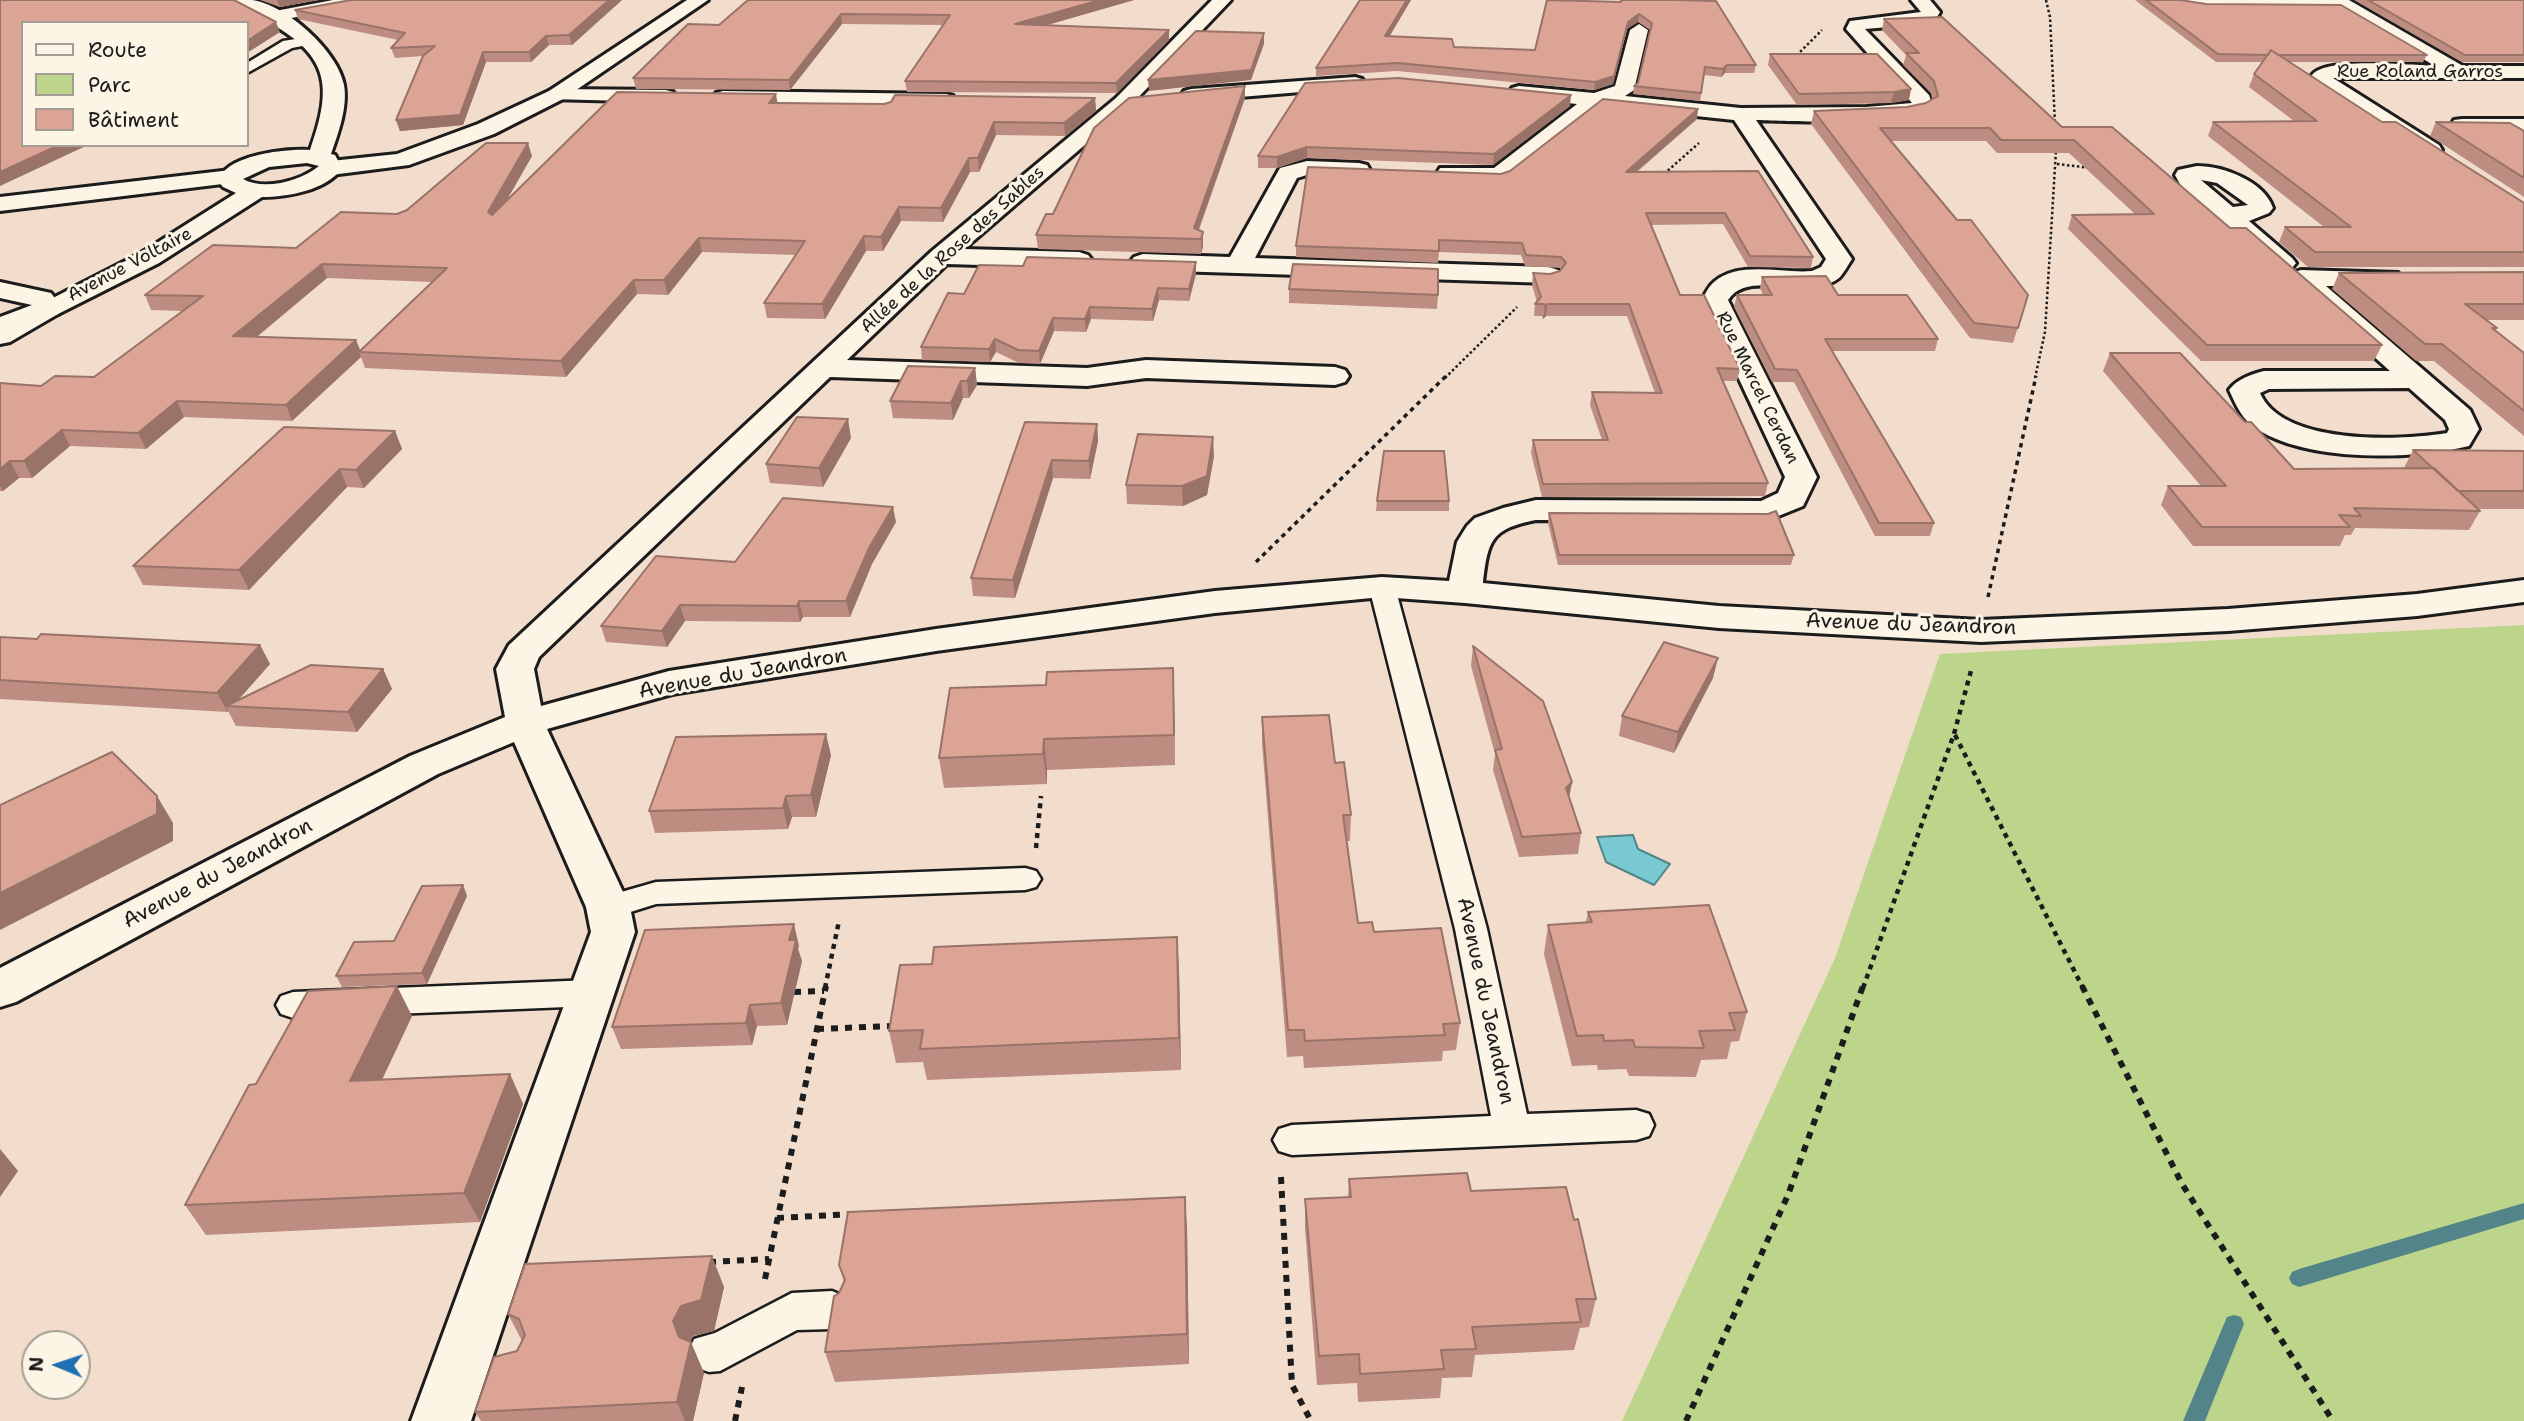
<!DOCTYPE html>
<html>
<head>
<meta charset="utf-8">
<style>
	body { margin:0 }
	#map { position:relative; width:2524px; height:1421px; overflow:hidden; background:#f2ddcd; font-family:"Shantell Sans",sans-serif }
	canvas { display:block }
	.legend { position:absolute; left:21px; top:21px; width:228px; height:126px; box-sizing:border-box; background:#fcf5e5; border:2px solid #a29e95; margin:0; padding:9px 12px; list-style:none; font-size:21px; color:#1c1c1c }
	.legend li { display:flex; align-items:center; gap:14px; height:35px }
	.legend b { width:35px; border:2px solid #a29e95 }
	.north { position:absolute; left:21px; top:1330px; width:70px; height:70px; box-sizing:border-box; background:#fcf5e5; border:2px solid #a29e95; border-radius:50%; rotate:272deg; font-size:19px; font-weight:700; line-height:28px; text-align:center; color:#1c1c1c }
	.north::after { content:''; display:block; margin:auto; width:24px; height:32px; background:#1f6fb2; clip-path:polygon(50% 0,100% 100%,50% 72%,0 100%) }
</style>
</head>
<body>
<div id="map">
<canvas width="2524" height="1421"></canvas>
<ul class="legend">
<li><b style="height:9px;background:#fcf5e5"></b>Route</li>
<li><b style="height:19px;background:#bcd58b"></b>Parc</li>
<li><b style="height:19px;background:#dba495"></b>Bâtiment</li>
</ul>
<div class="north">N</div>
</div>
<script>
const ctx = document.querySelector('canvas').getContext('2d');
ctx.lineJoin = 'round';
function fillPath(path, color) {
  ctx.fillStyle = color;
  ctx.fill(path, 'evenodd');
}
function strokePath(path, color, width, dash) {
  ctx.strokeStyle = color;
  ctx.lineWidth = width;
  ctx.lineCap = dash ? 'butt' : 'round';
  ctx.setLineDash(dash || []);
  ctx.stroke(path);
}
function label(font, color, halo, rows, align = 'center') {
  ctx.font = font + ' "Shantell Sans",sans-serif';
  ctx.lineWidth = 6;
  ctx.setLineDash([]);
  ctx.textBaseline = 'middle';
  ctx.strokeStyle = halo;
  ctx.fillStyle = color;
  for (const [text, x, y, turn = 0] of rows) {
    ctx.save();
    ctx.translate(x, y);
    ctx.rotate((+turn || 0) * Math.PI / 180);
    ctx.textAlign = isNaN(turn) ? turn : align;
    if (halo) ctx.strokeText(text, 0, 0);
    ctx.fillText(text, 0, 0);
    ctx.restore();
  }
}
const green = new Path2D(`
	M2524 625V1421H1622L1835 958 1940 654Z`);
const water = new Path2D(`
	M1633 835 1638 849 1670 864 1654 885 1606 862 1597 837Z`);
const stream = new Path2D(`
	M2524 1203V1219L2299 1287 2292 1284 2289 1278 2292 1272 2299 1269Z
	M2234 1315 2241 1317 2244 1324 2205 1421H2183L2227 1317Z`);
const pathFar3 = new Path2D(`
	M2046 0 2050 17 2055 124
	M1793 59 1822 30
	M2057 164 2091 168
	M1664 174 1699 143
	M1445 378 1517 307
	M2035 378 2045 332 2056 150`);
const pathFar2 = new Path2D(`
	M1256 562 1446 376
	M1988 597 2036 376`);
const pathFar1 = new Path2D(`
	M1955 735 2083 988
	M1036 848 1041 796
	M825 988 839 921
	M1863 988 1954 734 1972 667`);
const path = new Path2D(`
	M2082 986 2182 1184 2333 1421
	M794 992 824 991
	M817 1029 893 1026
	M1281 1177 1292 1385 1311 1421
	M777 1218 852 1214
	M709 1262 769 1259
	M765 1279 826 986
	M735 1421 742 1387
	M1686 1421 1788 1195 1863 986`);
const service = new Path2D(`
	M308 37 313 38V44L292 48 247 73V63L283 41Z
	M1382 579 1391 582 1395 587 1487 929 1527 1114 1636 1110 1649 1114 1654 1125 1649 1136 1636 1140 1292 1155 1279 1151 1273 1140 1279 1129 1292 1125 1491 1116 1455 929 1369 587 1373 582Z
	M1025 868 1036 871 1041 879 1036 887 1025 890 656 904 608 919 597 915 592 907 597 899 656 882Z
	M592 980 604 984 609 993 604 1002 592 1006 293 1018 281 1014 276 1005 281 996 293 992Z
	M832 1291 846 1297 852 1310 846 1323 832 1329 797 1330 720 1371 709 1372 694 1367 688 1353 694 1339 715 1333 792 1293Z`);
const minor = new Path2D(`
	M333 0H372L363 5 275 21 266 16 275 11Z
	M1212 0H1231L1130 106 964 249 1079 252 1088 255 1092 260 1088 265 1079 268 947 264 847 360 1087 368 1146 360 1335 367 1345 370 1349 376 1345 382 1335 385 1146 378 1087 386 830 377 539 657 534 669 541 706 669 671 936 629 1215 591 1382 577 1449 581 1457 542 1467 526 1475 518 1503 508 1536 500 1761 501 1778 493 1785 477 1702 300C1705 294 1709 286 1714 282 1739 260 1783 274 1812 271L1821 267 1826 259 1734 120 1601 106 1507 180H1448L1440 178 1437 173 1440 168H1494L1577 104 1519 98 1512 96 1509 92 1512 88 1519 86 1594 93 1615 86 1630 30 1639 24 1648 30 1634 90 1625 96 1741 108 1866 107 1912 103 1846 29 1850 21 1921 12 1911 0H1930L1940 12 1936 19 1912 25 1865 29 1929 95 1933 106C1919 127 1785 121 1756 120L1852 259C1848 265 1844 273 1839 278 1809 302 1749 268 1728 300L1817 477 1803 506 1766 521 1536 520C1491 529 1488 540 1483 583L1719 606 1981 620 2228 609 2417 594 2524 580V602L2417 616 2228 631 1981 642 1719 628 1465 603 1382 597 1215 613 936 651 672 694 547 729 630 907 635 932 471 1421H411L591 932 586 907 514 742 438 774 16 1002 0 1007V968L410 756 505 717 496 669 509 645 932 251 1116 98Z
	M2173 0H2349L2463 66H2524V78H2333L2439 145 2442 150 2439 155H2423L2316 85 2312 75C2326 57 2410 65 2435 66L2339 9 2204 8 2176 4Z
	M1355 77 1362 79 1365 83 1362 87 1191 101 1184 99 1181 95 1184 91 1191 89Z
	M556 89 666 90 673 92 676 96 673 100 666 102 549 99 546 95 549 91Z
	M723 91 946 94 953 96 956 100 953 104 946 106 716 101 713 97 716 93Z
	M2462 119H2524V131L2454 130 2451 125 2454 120Z
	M1307 161 1359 163 1367 165 1370 170 1367 175 1359 177 1307 175 1297 178 1255 258 1549 267 1558 270 1562 275 1558 280 1549 283 1143 270 1134 267 1130 262 1134 257 1143 254 1230 257 1280 168Z
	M2197 166C2223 166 2264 181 2273 208L2269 213 2249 221 2292 258 2296 263 2292 268 2283 271 2274 268 2181 186 2175 175 2178 170ZM2201 180 2217 183 2248 205 2233 207Z
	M231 170 239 172 242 177 239 182 0 211V197Z
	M2301 270 2398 273 2402 278 2398 283 2389 286H2326L2470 410 2479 429 2469 446C2413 460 2307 462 2257 429 2242 420 2236 405 2229 390 2237 379 2252 374 2264 371H2390L2292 283 2288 278 2292 273ZM2409 388 2445 420 2449 429 2447 433C2399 441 2282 445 2260 393L2269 389Z
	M0 282 51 293 62 308 58 314 0 334V317L32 305 0 298Z`);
const tertiary = new Path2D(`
	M687 0H708L563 99 494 134 409 165 331 175 323 173 320 168 323 163 331 161 397 154 478 124 549 91Z`);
const secondary = new Path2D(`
	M230 0C237 0 245 0 252 0 285 4 338 51 344 85 348 107 338 134 331 154L335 155 342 168C327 190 288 197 262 197L159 263 58 314 10 342 0 344V325L141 253 236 193 223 187 219 182C222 155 289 148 310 150 334 83 328 54 263 19 253 13 238 9 230 0ZM307 163 319 166C301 181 264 191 243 179L269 167Z`);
const wall = new Path2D(`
	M260 0H319L280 7Z
	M622 0 572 45H549L531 62H486L463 125 400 131 396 120 423 56 395 58 391 48 398 40 298 19 295 10Z
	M748 0H1134L1047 25 1169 40 1117 93 907 92 905 81 943 25 842 24 790 90 636 89 633 78 719 25Z
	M1360 0H1411L1389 36 1454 47 1535 50 1620 2 1756 65 1754 73H1725L1721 77 1704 75 1700 101 1633 94 1634 86 1638 83 1650 30 1638 22 1627 29 1613 84 1594 90 1397 71 1316 76V68Z
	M2135 0H2180L2427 55 2423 62H2289L2382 122 2524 203V267H2308L2279 242 2285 227H2324L2208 136 2213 122 2294 121 2249 87 2254 74 2263 62H2216Z
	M2354 0H2524V62H2462Z
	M1884 19 2230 228 2382 345 2374 361H2201L2068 229 2072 215 2135 214 2069 153H1997L1986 141H1891L1957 220 2028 295 2013 343 1970 338 1811 124 1814 111 1907 107 1926 103 1932 99 1931 93 1903 65 1906 55 1882 30Z
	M1770 54H1877L1909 100 1891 103 1797 105 1768 65Z
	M1398 78 1570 106 1493 165 1307 158 1277 168H1258V156Z
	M1095 98 1096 111 1065 136 996 135 979 172H970L943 222 901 221 883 251H866L825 319 767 318 764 303 796 255 702 252 668 295 637 294 566 377 365 368 361 357 292 421 184 417 146 449 70 446 32 478H19L3 491H0V383L41 386 94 377 183 311 151 310 145 295 296 248 407 210 532 156 507 199 777 103 884 104ZM327 278 433 282 361 351 257 337Z
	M1245 98 1199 230 1203 246 1201 254 1038 249 1036 235 1053 214Z
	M1697 119 1637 172 1758 171 1813 257 1811 268 1748 267 1723 224 1650 225 1680 295 1740 369 1737 381H1723L1768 483 1765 496 1542 497 1531 453 1533 440H1602L1590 405 1592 392 1655 393 1627 316H1546L1543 319 1542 316H1534L1535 304 1537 302 1532 285 1533 273 1550 274 1560 271V268L1525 266 1521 255 1439 252 1438 263 1296 257V246L1501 174Z
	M2436 122 2524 131V197L2430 136Z
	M1196 262V274L1189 301 1159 300 1153 321 1091 319 1086 332 1054 331 1040 364 1019 363 996 352 990 362 922 360 921 347 964 294 1023 266Z
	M2524 272V320H2486L2497 328 2495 331 2524 353V436L2434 361H2416L2332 289 2339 273Z
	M1762 277 1838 295 1938 339 1935 351H1832L1934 523 1930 536H1875L1794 382H1772L1734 307 1737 295H1763L1760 288Z
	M1289 289 1438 295 1437 309 1289 303Z
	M2110 353 2245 422 2294 469 2405 468H2404L2413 450 2524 451V509H2478L2480 511 2469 530 2355 528 2351 535H2345L2340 546H2193L2161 505 2168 486H2201L2103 371Z
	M975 368 977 385 969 398H963L953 420 893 418 890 401Z
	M1025 422 1097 424 1098 441 1090 479 1053 478 1015 598 973 596 971 578Z
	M395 431 402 449 364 488 347 487 249 590 143 585 133 566Z
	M851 438 823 487 770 483 766 464Z
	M1214 456 1207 495 1183 506 1127 504 1126 485Z
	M1377 501H1449V511H1376Z
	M1549 513 1794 555 1791 565H1558L1548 523Z
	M896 522 872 564 850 617H803L800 622 685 621 667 647 606 642 601 626 735 562Z
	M0 637 260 645 270 664 238 700 383 669 392 689 357 732 236 726 228 711V712L0 699Z
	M1473 646 1572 782 1569 798 1581 833 1578 854 1519 857 1493 770 1495 754 1471 666Z
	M1713 678 1674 753 1619 736 1622 716Z
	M1046 685 1174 698 1175 765 1047 770V784L944 788 939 758Z
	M1262 717 1335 763 1351 815 1350 841H1347L1358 923 1374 932 1460 1023 1456 1050 1443 1051 1442 1061 1304 1068 1303 1056 1287 1057 1262 743Z
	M831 755 816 817H792L788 829 655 833 649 811Z
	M463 885 467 896 427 984 342 987 336 976 394 941Z
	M1588 912 1747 1012 1739 1041 1731 1042 1727 1059 1701 1060 1696 1077 1629 1076 1626 1069 1598 1070 1597 1065 1572 1066 1544 954 1548 925 1586 922Z
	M799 946 798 949 802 961 787 1025 757 1026 752 1045 621 1049 612 1027Z
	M932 964 1179 969 1181 1070 927 1080 923 1062 896 1063 889 1031Z
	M412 1016 382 1080 510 1074 523 1104 480 1222 206 1235 185 1205 256 1084Z
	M1349 1179 1471 1191 1574 1220 1596 1299 1589 1327 1580 1328 1574 1350 1475 1355 1472 1377 1442 1378 1440 1398 1358 1402 1357 1383 1317 1385 1305 1228V1199L1348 1197Z
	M1187 1228 1189 1364 835 1382 825 1352 839 1293 844 1282 839 1265Z
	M724 1287 714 1331 693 1336 690 1342 704 1373 693 1421H481L475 1412 517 1351 522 1341 508 1314Z`);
const shadedWall = new Path2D(`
	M277 0H319L280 7Z
	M609 0H622L572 45 569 35Z
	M1100 0H1134L1016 34 1015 24Z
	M1407 0H1411L1385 44V36Z
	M841 14 842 24 790 90 789 80Z
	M1639 14 1638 22 1627 29 1613 84 1594 90 1595 82 1628 22Z
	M276 22 280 32 247 53V41Z
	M1169 30V40L1117 93 1116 83Z
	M1264 33V44L1251 80 1149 91 1148 80Z
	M546 36 549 45 531 62 529 52Z
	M483 52 486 62 463 125 400 131 396 120Z
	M1727 65 1725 73 1721 77 1723 69Z
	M1245 86V98L1195 239 1194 228Z
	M1911 89 1909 100 1891 103 1894 92Z
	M776 94 778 106 769 103Z
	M1571 95 1570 106 1493 165 1494 154Z
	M1095 98 1096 111 1065 136 1064 123Z
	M1698 109 1697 119 1624 182 1626 172Z
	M994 122 996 135 979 172 978 158Z
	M528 143 532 156 492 226 488 212Z
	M59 145H88L0 186V172Z
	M1307 147V158L1277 168V157Z
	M969 158 970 172 943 222 941 208Z
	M899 207 901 221 883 251 881 237Z
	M1203 232V246L1201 254V239Z
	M864 236 866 251 825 319 822 304Z
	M699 238 702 252 668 295 664 280Z
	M1196 262V274L1189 301V289Z
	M322 264 327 278 239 351 233 336Z
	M634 280 637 294 566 377 561 361Z
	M1158 288 1159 300 1153 321 1152 309Z
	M1547 304 1546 316 1543 319 1545 307Z
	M1090 307 1091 319 1086 332 1085 319Z
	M1053 318 1054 331 1040 364 1039 351Z
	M995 339 996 352 990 362 989 349Z
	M356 340 361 352H359L361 357 292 421 286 405Z
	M975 368 977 385 969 398 967 381Z
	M961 381 963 398 953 420 951 403Z
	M177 401 184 417 146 449 138 433Z
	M848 419 851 438 823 487 819 468Z
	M1097 424 1098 441 1090 479 1089 461Z
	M62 430 70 446 32 478 24 461Z
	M395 431 402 449 364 488 356 470Z
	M1213 437 1214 456 1207 495 1183 506 1182 486Z
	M1052 460 1053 478 1015 598 1013 580Z
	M10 461 19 478 3 491 0 486V469Z
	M340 469 347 487 249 590 239 570Z
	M893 507 896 522 872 564 850 617 846 601 869 548Z
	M799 601 803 617 800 622 797 606Z
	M680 605 685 621 667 647 662 631Z
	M260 645 270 664 233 706H226L228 711V712L217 693Z
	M1718 658 1713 678 1674 753 1678 732Z
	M1173 668 1174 698 1175 765 1174 735Z
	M383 669 392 689 357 732 348 712Z
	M826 734 831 755 816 817 811 795Z
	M1044 739 1047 770V784L1043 754Z
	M1572 782 1568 803 1566 788Z
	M157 796 173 823V841L0 930V893Z
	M786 796 792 817 788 829 783 808Z
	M463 885 467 896 427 984 422 973Z
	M794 924 799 946 798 949 802 961 787 1025 781 1003 789 940Z
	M1177 937 1179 969 1181 1070 1179 1038Z
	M397 986 412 1016 367 1111 350 1081Z
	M750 1005 757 1026 752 1045 746 1023Z
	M510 1074 523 1104 480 1222 464 1193Z
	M0 1149 18 1171 0 1197Z
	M1185 1197 1187 1228 1189 1364 1187 1334Z
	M712 1256 724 1287 714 1331 693 1336 686 1352 691 1342 704 1373 693 1421H685L677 1402 673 1321 681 1306Z`);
const building = new Path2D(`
	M0 0H234L276 22 247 41V23H23V145H59L0 172Z
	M351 0H609L569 35 546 36 529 52H483L460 115 396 120 423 56 435 46 391 48 405 33 295 10Z
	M748 0H1100L1015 24 1169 30 1116 83 905 81 950 15 841 14 789 80 633 78 688 24 719 25Z
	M1360 0H1407L1385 36 1452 39 1454 47 1535 50 1547 0 1621 2V0H1677L1716 1 1756 65H1727L1723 69 1705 67 1701 93 1634 86 1638 83 1652 23 1639 14 1628 22 1614 76 1595 82 1398 63 1316 68Z
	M2146 0H2180L2206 4 2341 5 2427 55H2278L2271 50 2268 55 2218 54Z
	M2368 0H2524V55H2465Z
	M1942 17 2062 127H2112L2230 228H2246L2382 345H2207L2072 215 2154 214 2074 140H2001L1990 128H1880L1957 220H1971L2028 295 2018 328 1974 323 1814 111 1907 107 1926 103 1938 96 1934 81 1906 53H1919L1884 19Z
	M1196 31 1264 33 1251 70 1148 80Z
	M2271 50 2382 122H2396L2524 203V252H2315L2285 227H2351L2213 122 2317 121 2254 74Z
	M1770 54H1877L1911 89 1894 92 1799 94Z
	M1398 78 1571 95 1494 154 1307 147 1277 157 1258 156 1305 83Z
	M1245 86 1194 228 1203 232 1201 239 1036 235 1046 214H1053L1094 128 1129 98Z
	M617 92 776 94 769 103 884 104 891 102 895 95 1095 98 1064 123 994 122 978 158H969L941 208 899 207 881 237 864 236 822 304 764 303 805 241 699 238 664 280H634L561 361 359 352 447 268 322 264 233 336 356 340 286 405 177 401 138 433 62 430 24 461H10L0 469V383L41 386 55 376 94 377 203 296 145 295 213 245 296 248 341 212 397 214 407 210 486 143H528L488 212 492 215Z
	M1603 99 1698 109 1626 172 1758 171 1813 257 1750 256 1725 213H1646L1680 295H1704L1740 369 1717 368 1768 483 1543 484 1533 440H1608L1592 392 1662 393 1629 304H1547L1545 307 1544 304H1535L1541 297 1533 273 1550 274 1560 271 1566 263 1561 257 1526 255 1522 243 1439 240V251L1296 246 1308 167 1501 174 1510 171Z
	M2436 122 2510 123 2524 131V178Z
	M1027 257 1196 262 1189 289 1158 288 1152 309 1090 307 1085 319 1053 318 1039 351 1018 350 995 339 989 349 921 347 948 293 964 294 979 265 1023 266Z
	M1293 264 1438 269V295L1289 289Z
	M2524 272V304H2465L2497 328H2492L2524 353V411L2442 344H2425L2339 273Z
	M1826 276 1838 295H1907L1938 339H1825L1934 523H1879L1797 370 1775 369 1737 295H1772L1762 277Z
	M2110 353H2180L2245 422H2251L2294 469 2434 468 2480 511 2354 508 2361 516 2339 515 2350 527H2202L2168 486H2226Z
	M908 366 975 368 967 381H961L951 403 890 401Z
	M797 417 848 419 819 468 766 464Z
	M1025 422 1097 424 1089 461 1052 460 1013 580 971 578Z
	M284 427 395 431 356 470 340 469 239 570 133 566Z
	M1138 434 1213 437 1207 476 1182 486 1126 485Z
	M2413 450 2524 451V491H2458Z
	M1384 451H1444L1449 501H1377Z
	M783 498 893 507 869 548 846 601H799L797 606 680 605 662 631 601 626 656 556 735 562Z
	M1776 511 1794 555H1559L1549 513 1768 514Z
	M41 634 260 645 217 693 0 680V637L37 639Z
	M1664 642 1718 658 1678 732 1622 716Z
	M1473 646 1543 701 1572 782 1566 788 1581 833 1522 837 1495 750 1502 749Z
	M311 665 383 669 348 712 226 706Z
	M1173 668 1174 735 1044 739 1043 754 939 758 950 688 1046 685 1047 672Z
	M1329 715 1335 763 1344 762 1351 815H1343L1358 923 1372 922 1374 932 1441 928 1460 1023 1443 1024 1445 1035 1305 1041 1304 1030H1288L1262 717Z
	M826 734 811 795 786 796 783 808 649 811 676 737Z
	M112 752 157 796V814L0 893V805Z
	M463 885 422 973 336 976 354 942 394 941 422 886Z
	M1709 905 1747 1012 1729 1013 1735 1030 1699 1031 1704 1048 1635 1047 1633 1040 1604 1041 1603 1035 1577 1036 1548 925 1592 922 1588 912Z
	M794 924 789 940H796L781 1003 750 1005 746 1023 612 1027 645 930Z
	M1177 937 1179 1038 920 1049 923 1030 889 1031 900 965 932 964 934 947Z
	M397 986 350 1081 510 1074 464 1193 185 1205 249 1085 256 1084 308 991Z
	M1467 1173 1471 1191 1566 1187 1574 1220 1578 1219 1596 1299H1576L1581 1322 1472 1327 1476 1349 1441 1350 1444 1369 1360 1374 1359 1354 1319 1356 1305 1199 1351 1197 1349 1179Z
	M1185 1197 1187 1334 825 1352 834 1296 839 1293 845 1280 839 1265 848 1212Z
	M712 1256 701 1300 681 1306 673 1321 679 1337 691 1342 677 1402 475 1412 494 1357 517 1351 525 1335 519 1319 508 1314 525 1264Z`);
const farStreetnames = [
	["Rue Roland Garros",2420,72],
	["Allée de la Rose des Sables",953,250,-42],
	["Avenue Voltaire",130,265,-28],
	["Rue Marcel Cerdan",1757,388,64]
];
const streetNames = [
	["Avenue du Jeandron",1911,625,2],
	["Avenue du Jeandron",743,674,-10],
	["Avenue du Jeandron",218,874,-28],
	["Avenue du Jeandron",1485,1001,78]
];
fillPath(green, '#bcd58b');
fillPath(water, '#78c9d1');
strokePath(water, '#538489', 2);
fillPath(stream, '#538489');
strokePath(service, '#1c1c1c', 5);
strokePath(minor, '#1c1c1c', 6);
strokePath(tertiary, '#1c1c1c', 6);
strokePath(secondary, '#1c1c1c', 6);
strokePath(pathFar3, '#1c1c1c', 2.5, [2.5, 2.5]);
strokePath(pathFar2, '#1c1c1c', 3.5, [4.5, 4.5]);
strokePath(pathFar1, '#1c1c1c', 4.5, [5, 5]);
strokePath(path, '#1c1c1c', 6, [7, 7]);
fillPath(service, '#fcf5e5');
fillPath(minor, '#fcf5e5');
fillPath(tertiary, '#fcf5e5');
fillPath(secondary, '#fcf5e5');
fillPath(wall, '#bc8d80');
fillPath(shadedWall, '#997368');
fillPath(building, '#dba495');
strokePath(building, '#997368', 2);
label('18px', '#1c1c1c', '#fcf5e5', farStreetnames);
label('21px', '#1c1c1c', '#fcf5e5', streetNames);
</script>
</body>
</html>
